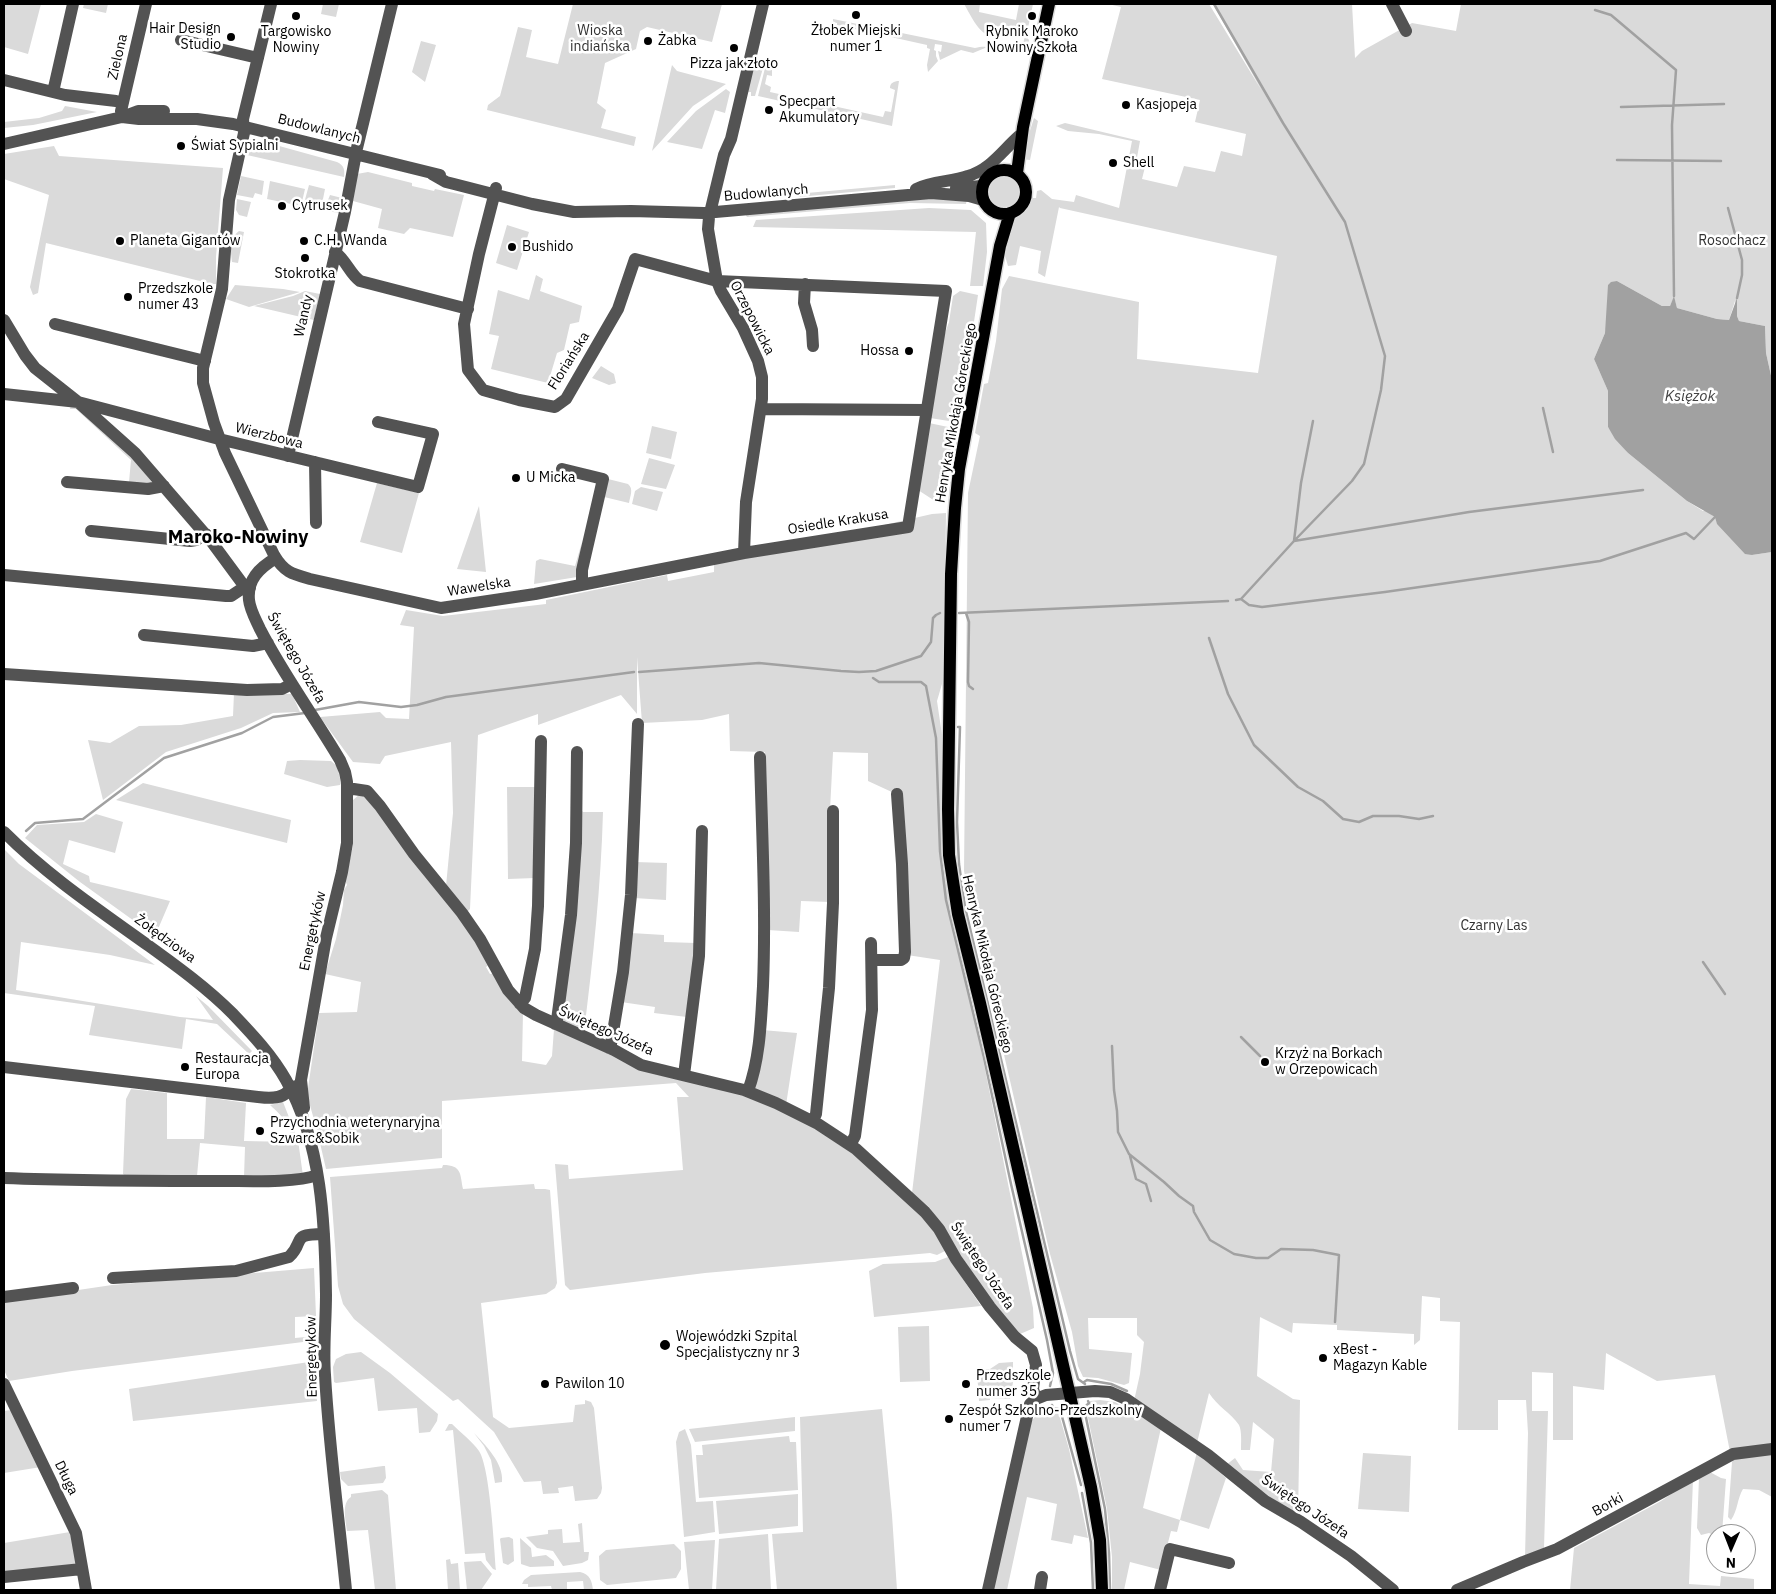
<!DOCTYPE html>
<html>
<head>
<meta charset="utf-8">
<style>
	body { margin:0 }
	#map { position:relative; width:1776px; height:1594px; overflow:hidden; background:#fff; font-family:"IBM Plex Sans",sans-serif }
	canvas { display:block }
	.frame { position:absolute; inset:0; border:5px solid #000; pointer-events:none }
	.north { position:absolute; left:1706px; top:1524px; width:50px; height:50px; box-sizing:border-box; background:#fff; border:1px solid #999; border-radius:50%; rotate:181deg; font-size:14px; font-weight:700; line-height:20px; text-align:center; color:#000 }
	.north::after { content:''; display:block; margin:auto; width:18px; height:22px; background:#000; clip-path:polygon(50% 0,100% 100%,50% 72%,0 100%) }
</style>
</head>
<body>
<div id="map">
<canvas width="1776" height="1594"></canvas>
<div class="frame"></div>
<div class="north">N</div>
</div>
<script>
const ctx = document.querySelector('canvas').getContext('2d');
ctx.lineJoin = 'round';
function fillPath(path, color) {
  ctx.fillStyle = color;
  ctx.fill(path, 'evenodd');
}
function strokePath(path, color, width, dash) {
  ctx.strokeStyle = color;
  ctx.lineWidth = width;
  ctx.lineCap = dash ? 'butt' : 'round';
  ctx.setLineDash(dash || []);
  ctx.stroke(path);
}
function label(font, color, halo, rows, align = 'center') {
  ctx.font = font + ' "IBM Plex Sans",sans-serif';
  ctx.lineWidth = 5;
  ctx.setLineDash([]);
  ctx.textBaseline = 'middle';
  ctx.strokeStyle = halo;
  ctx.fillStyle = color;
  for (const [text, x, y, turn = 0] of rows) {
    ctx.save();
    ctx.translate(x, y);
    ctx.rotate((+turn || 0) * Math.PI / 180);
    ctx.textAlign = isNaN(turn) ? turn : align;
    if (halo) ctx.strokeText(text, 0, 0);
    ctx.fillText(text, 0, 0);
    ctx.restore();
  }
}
const green = new Path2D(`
	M4 4H41L28 54 4 47Z
	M84 4H108L106 13 83 8Z
	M323 4H339L336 17 321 14Z
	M573 4H722L712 42 647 27 640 31 636 49 605 63 597 103 606 110 601 128 636 137 634 146 487 110 488 105 500 96 518 27 532 30 526 57 558 64Z
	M964 4H980L979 12 1016 20 1019 4H1033L1028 28C1017 30 1010 33 1000 36 981 41 972 17 964 4Z
	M1108 4H1209L1262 91 1213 4H1352L1355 58 1362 51 1412 23 1456 31 1461 4H1772V380L1766 353 1765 326 1739 321 1737 316 1735 301 1729 320 1717 319 1677 308 1674 297 1670 306H1662L1617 281 1605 333 1594 359 1608 391V427L1628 453 1687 501 1703 511H1707L1715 517 1752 555 1772 552V1443L1730 1452 1715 1375 1657 1381 1606 1353 1604 1390 1573 1386V1440H1553V1373L1532 1372V1411H1548L1544 1548 1525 1557 1528 1433 1526 1400H1498V1430H1458L1460 1322 1440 1321V1298L1422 1296 1420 1340 1414 1345V1334L1337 1330V1325L1293 1323 1292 1333 1260 1317 1257 1376 1293 1399 1300 1400 1298 1517 1226 1465 1235 1458 1243 1470 1271 1472 1274 1439 1253 1422 1250 1450H1241C1241 1443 1242 1431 1239 1425 1231 1413 1217 1406 1209 1393L1197 1443 1134 1401 1140 1374 1144 1342 1137 1335V1318H1088L1089 1349 1132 1353 1129 1383 1124 1385 1098 1378 1083 1377 1078 1366 1072 1332 1050 1254 987 981 964 871 968 493 980 436 975 433 984 384 988 383 996 341 1002 289 1009 276 1139 302 1137 359 1258 373 1277 256 1060 208 1059 207 1045 277 1038 273 1041 251 1020 246 1016 265 1008 266 1005 256 1003 265 1002 264 1004 247 1014 216 1024 207 1031 195V198H1036L1037 191 1041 190 1052 199 1074 202 1076 195 1119 208 1132 141 1099 134 1068 131 1056 126 1065 123 1140 141 1136 163 1145 167 1142 179 1177 187 1184 166 1215 172 1221 151 1242 156 1246 134 1195 122 1200 100 1102 79 1121 7Z
	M833 19 975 48C993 43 1007 55 1022 49L1025 35 1029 40 1027 52 1024 54 985 48 973 53 961 50 940 60 938 51 941 52 942 45 935 44 934 50 936 51V56L938 61 928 72 927 65 930 49 927 48V45L837 25V23L833 22Z
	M421 41 436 45 425 82 412 72Z
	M672 65 677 71 726 84 693 106 652 151Z
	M758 67 763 68 755 96H751V92H748L752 70Z
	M765 68 772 70V76L767 75 765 84 771 87 770 92 883 117 885 111 891 112 895 90 890 88C890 83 894 81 899 81L892 126 758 96Z
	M726 89 730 92 725 113 715 110 702 149 667 142 696 111Z
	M65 106 97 112 33 125 4 128V122L39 118 62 111Z
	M1034 118 1038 121 1030 160 1021 159Z
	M254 139 337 162C344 165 345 170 344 177L247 155 249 140Z
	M54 146 59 156 223 168 216 257V284H212L46 243 38 293 33 295 30 287 49 195 4 179V154Z
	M368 172 412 183V186L434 191 435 189 464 195 453 237 410 228 404 234 378 228 382 209 353 201 357 174Z
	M241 176 264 181 262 195 255 193 253 198 237 195Z
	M989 192a15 15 0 1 1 30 0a15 15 0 1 1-30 0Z
	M270 181 305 189 301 206 267 199Z
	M309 185 325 189 322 204 326 205 330 195 342 198 339 213 303 207Z
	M895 185V188L798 197 796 194Z
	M935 197 967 198 966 204 910 203 747 217 745 214Z
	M237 199 251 202 247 217 239 215 236 210Z
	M929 208 971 210 986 223 987 252 983 286H970L976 232 753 227 756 220Z
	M507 225 529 232 517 270 496 263Z
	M239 231 244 232 238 263 232 262C231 247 227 241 239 231Z
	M536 275 543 279 540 291 582 306 579 322 570 324 564 350 557 353 548 383 491 369 499 336 489 334 498 290 529 300Z
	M235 285 283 289 300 292 249 307 226 299Z
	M305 291 320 294 314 320 254 306 293 296Z
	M960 291 978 295 966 375 949 421 930 418 940 347 949 322 953 296Z
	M601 366 614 374 616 383 609 385 592 378Z
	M71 403 128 450 154 485 129 482 131 460 76 409H70Z
	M929 423 948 427 949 430 951 451 942 503H938L918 490Z
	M652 426 677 432 671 459 646 453Z
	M649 458 675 465 666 489 641 484Z
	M604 478 628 484C634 489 630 496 629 503L600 496Z
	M377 483 419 493 402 553 360 542Z
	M641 487 663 492 657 511 632 504 635 491Z
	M479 506 486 572 457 569Z
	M946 513 944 677 937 701 942 735 944 823 952 905 1033 1308 1034 1328 1020 1334 990 1300 929 1207 912 1193 940 960 907 955 894 793 868 781V753L833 752 830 810V902L801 901 799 932 768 930 765 752 730 751 729 714 702 720 642 723 637 657V714L621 695 538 725V714L478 735 470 909 466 913 446 886 453 813 451 742 385 756 380 764 353 762 320 717 380 712 386 718 409 719 414 627 400 625 406 610 443 616 546 604V600L667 575 668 581 714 572V564L932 514Z
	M582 542 577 577 534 584 536 561 540 559 575 566Z
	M234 693 292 694 300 712 273 713 241 728 166 752 103 800 88 740 110 743 139 726 181 725 233 716Z
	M300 760 331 761 337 766 341 783 340 785 327 787 284 774 287 761Z
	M143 783 291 820 287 843 116 800Z
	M507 787H535V878L508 879Z
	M359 795 366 796 451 904 490 964 486 967 490 974 495 973 523 1012 522 1061 546 1065 552 1056 554 1029 755 1097 792 1113 854 1151 932 1226 947 1250 937 1255 930 1253 705 1273 570 1290 565 1285 555 1164 568 1165 569 1179 683 1170 677 1097H689L676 1083 442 1101V1158L326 1169 317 1130 307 1095 319 1013 357 1012 361 982 325 974 336 939 343 905 344 890 347 885 345 880 353 846V800Z
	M581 810 583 812H603C601 886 593 959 584 1032L559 1022Z
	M96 814 123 822 115 853 69 840 63 864 89 876 90 882 170 901 155 936 80 882 25 838 37 825 84 822Z
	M4 849 19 864 155 965 110 955 21 942 16 990 180 1017 213 1020 196 996 208 1006 252 1051 249 1054 217 1024 186 1019 182 1049 89 1035 95 1006 4 993Z
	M635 862 667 863 666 900 634 898Z
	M631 933 664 935V942L696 943 687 1017 654 1013 655 1007 621 1002Z
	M762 1030 797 1033 786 1105 753 1090Z
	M131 1089 167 1093V1139H204L206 1097 246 1103 244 1141 292 1142C290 1124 283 1117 270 1105L283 1102 298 1140 303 1176 244 1177 245 1147 200 1143 197 1176 126 1177 123 1174 126 1099Z
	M443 1165C462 1165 460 1174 463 1189L534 1184 535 1189H545L550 1190 557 1283 555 1288 546 1294 481 1303 493 1417 509 1428 573 1422 575 1405 585 1404V1400L591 1402 594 1408 602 1488 601 1493 597 1499 575 1501 573 1486 558 1488 559 1493 543 1494 541 1481 524 1482 494 1432 458 1399 453 1401 354 1319 343 1304 338 1286 330 1177 442 1168Z
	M948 1257 981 1306 874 1317 869 1271 883 1264 935 1262Z
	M314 1268 316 1316 295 1317V1338L316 1336 312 1342 317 1401 133 1421 129 1389 309 1362 311 1341 72 1371 9 1381 4 1370V1301L112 1285Z
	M929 1326 930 1381 900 1382 898 1327Z
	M361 1352 390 1373 438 1414 437 1421 430 1432 419 1433 417 1408 378 1411 374 1378 336 1383 334 1382 333 1367 336 1359 346 1354Z
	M1013 1362V1372L1007 1374V1379H1013C1013 1387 1011 1392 1010 1399L990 1398V1400L979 1401 977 1370 990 1369 999 1363Z
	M1100 1400 1115 1402 1161 1428 1143 1508 1180 1520 1197 1452 1226 1478 1209 1529 1180 1520 1177 1532 1171 1531 1161 1570 1130 1562 1124 1590H1112V1557L1107 1509 1086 1408 1090 1401Z
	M1049 1405 1051 1410 1058 1411 1069 1449 1088 1538 1074 1535 1072 1544 1051 1540 1057 1504 1027 1497 1007 1590H991L1029 1424C1037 1416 1038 1409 1049 1405Z
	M882 1409 892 1515 897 1590H777L772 1534 803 1532 800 1417Z
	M11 1410 41 1467 4 1473V1411Z
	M795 1417V1431L695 1442 689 1429Z
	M449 1424H452C460 1432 472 1441 479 1451 490 1468 494 1545 496 1570L493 1569 486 1560 485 1553 465 1554 453 1430 445 1431Z
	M685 1429 691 1445 696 1502 713 1501 715 1532 684 1537 676 1442 679 1432Z
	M474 1433C485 1445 504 1463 502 1482L495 1483 491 1460 484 1446Z
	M789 1436 790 1442H796L798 1490 699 1498 696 1455H703L702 1445Z
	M1363 1453 1411 1456 1409 1512 1358 1509Z
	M1772 1453V1497L1759 1490 1743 1489C1737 1499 1738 1510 1731 1520L1728 1517 1732 1462 1735 1458Z
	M383 1466H385L386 1478 383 1483 348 1486 341 1479 340 1472Z
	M1708 1471 1721 1478 1726 1479 1722 1534H1716V1536L1709 1533 1701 1535 1697 1528 1699 1478Z
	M1693 1479 1689 1584 1720 1586 1721 1576 1754 1579V1590H1570L1574 1548 1661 1501Z
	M382 1490 388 1495 396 1590H375L368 1530 347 1531C346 1521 341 1503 351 1497V1494Z
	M798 1494V1526L719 1534 716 1501Z
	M582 1523 584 1552H589L588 1560 582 1563 563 1566 553 1551 537 1548 526 1537 548 1534V1530L562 1529 563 1543 580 1542 578 1524Z
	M70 1532 77 1564 4 1575V1543Z
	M768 1534 771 1590H716L719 1539Z
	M509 1537 513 1539 514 1561 508 1565 503 1563 500 1539 501 1538Z
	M520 1538 531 1548 532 1557 546 1555 554 1561V1566L530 1567 521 1564Z
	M715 1540 712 1590H689L684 1542Z
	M674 1544 681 1551V1569L676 1578 607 1585 600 1580 599 1556 606 1550Z
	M450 1559 451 1564 458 1563 460 1590H448L446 1560Z
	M481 1561 492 1574 481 1590H467L464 1562Z
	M580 1572C590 1574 592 1581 593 1590H584L583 1581 567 1582V1590H552L551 1586 528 1587V1584H522L524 1580 531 1575Z`);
const water = new Path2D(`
	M1617 281 1662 306H1670L1674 296 1677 308 1717 319 1729 320 1737 298V316L1739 321 1765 326 1766 353 1772 380V552L1752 555 1745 554 1717 524 1715 517 1687 501 1628 453 1615 439 1608 427V391L1594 359 1605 333 1608 285 1611 282Z`);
const stream = new Path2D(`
	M1214 4 1283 123 1345 222 1385 356 1381 390 1364 464 1352 481 1294 541 1241 599
	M1595 10 1611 15 1676 70 1672 125 1674 296
	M1621 107 1724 104
	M1617 160 1721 161
	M1728 208 1742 260V275L1737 298
	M1543 408 1553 452
	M1313 421 1301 483 1294 541 1469 512 1643 490
	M1236 600 1241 599 1249 605 1262 607 1385 592 1600 561 1686 533 1694 539 1715 517
	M959 613 1228 601
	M966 613 969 622 968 682 969 686 973 689
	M1209 638 1228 694 1254 745 1298 787 1323 801 1343 819 1359 822 1373 816H1399L1419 819 1433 816
	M639 672 759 663 841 671 859 672 876 671 921 656 931 642 933 618 936 615 940 613
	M873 678 879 682H921L926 686 936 738 940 851 946 900 984 1058 1011 1184 1047 1340 1053 1373 1050 1386
	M315 710 359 702 401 707 417 705 446 697 634 672
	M958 727H960L957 822 959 864 965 907 1070 1351 1078 1379 1085 1384
	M26 831 35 823 83 819 164 758 242 733 273 717 305 713
	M1703 962 1725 994
	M1241 1037 1260 1056
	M1112 1046 1114 1090 1117 1111 1118 1132 1129 1154 1164 1182 1179 1196 1193 1206 1194 1212 1210 1240 1234 1254 1256 1258H1268L1281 1249 1313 1250 1339 1255 1335 1322
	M1130 1156 1136 1179 1146 1184 1151 1201
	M1084 1382 1087 1380 1111 1384 1127 1391
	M1088 1401 1089 1403 1084 1408 1105 1509 1109 1553 1110 1590
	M1052 1405 1053 1408 1060 1409 1061 1413 1081 1485
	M1082 1493 1091 1543 1093 1590`);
const minor = new Path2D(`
	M271 4 243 119 244 133 229 200 222 289 203 368V383L214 423 225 453 274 555C284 572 292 574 310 579L441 608 535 594 744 553 746 502 762 399V377L758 361 743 328 721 291 717 281 708 229 709 217 724 155 731 139 763 4
	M1392 4 1406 31
	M181 40 258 58
	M4 80 65 95 116 101
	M53 92 73 4
	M122 117 139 119H197L233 124 440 175
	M122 117 121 111 146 4
	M4 144 122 117 138 111H164
	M432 174 446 182 454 184 532 204 574 212 631 211 704 213 931 193 969 196 983 200
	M496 188 479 254 464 324 468 370 483 390 519 400 555 407 566 399 618 309 635 259 717 281 946 291 908 527 744 553
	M956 188 982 186
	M916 189C932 181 951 182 968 176 991 169 1002 151 1019 136
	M335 252C346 260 350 274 360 281L468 309
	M805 284 804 303 812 330 813 346
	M4 320 25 355 35 368 78 402 135 453 211 541 242 583 250 588
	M55 324 205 361
	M4 394 78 402 219 439 418 487 433 434 378 422
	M761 409 926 410
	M288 456 345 212 357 148 392 4
	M315 462 316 523
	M562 469 603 479 582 570V585
	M67 482 148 489 164 486
	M91 531 190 541 196 540 206 534
	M276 558C259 568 247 580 249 600 250 610 256 620 260 629 283 674 314 716 340 760L345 772 347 782V843L342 872 326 938 301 1080 304 1108
	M4 575 226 596H231L246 586
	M144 635 253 646 268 643
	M4 674 247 690 282 689 292 684
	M347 788 367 791 380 806 414 854 462 913 480 939 508 990 524 1008 536 1015 614 1050 641 1065 744 1090 776 1103 818 1124 856 1149 925 1212 939 1229 956 1259 990 1307 1015 1337 1032 1351 1036 1365 1033 1389 1036 1399 1046 1395 1095 1391 1110 1392 1126 1399 1208 1455 1265 1501 1301 1522 1351 1556 1393 1590
	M4 832C48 876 99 910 149 946 178 967 207 988 233 1014 252 1034 272 1055 286 1080 322 1144 325 1223 326 1295 326 1321 323 1349 325 1375 329 1447 339 1519 346 1590
	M872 960H901L904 958 905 952 902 864 897 794
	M520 1004 525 998 535 949 538 906 541 741
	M555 1024 557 1020 571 915 576 843 577 752
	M609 1048 611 1044 623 972 631 895 638 724
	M4 1067 258 1097C267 1098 278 1099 285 1094 289 1091 291 1088 296 1086
	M684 1075 699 956 702 831
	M748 1091C760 1059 761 1021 763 986 766 910 762 834 760 757
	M813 1121 816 1114 829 988 833 903V811
	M850 1145 855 1136 872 1010 871 943
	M4 1178C78 1181 152 1181 226 1181 249 1181 296 1183 317 1175
	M113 1278 236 1271 289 1257C306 1241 289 1234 324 1234
	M4 1297 73 1288
	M4 1384 76 1533 86 1590
	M4 1577 82 1569
	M988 1590 1028 1412 1030 1404 1036 1399
	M1040 1590 1042 1577
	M1160 1590 1170 1549 1229 1563
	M1457 1590 1523 1562 1557 1549 1733 1454 1772 1449`);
const major = new Path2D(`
	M982 192a22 22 0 1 1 44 0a22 22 0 1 1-44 0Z
	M1017 173 1023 127 1049 4
	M1010 213 1000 246 959 469 955 508 951 574 948 809 949 855 958 914 980 1003 1091 1487 1100 1540 1102 1590`);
const markers = [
	[856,15,5,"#000"],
	[296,16,5,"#000"],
	[1032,16,5,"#000"],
	[231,37,5,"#000"],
	[648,41,5,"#000"],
	[734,48,5,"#000"],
	[1126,105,5,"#000"],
	[769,110,5,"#000"],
	[181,146,5,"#000"],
	[1113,163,5,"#000"],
	[282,206,5,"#000"],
	[120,241,5,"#000"],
	[304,241,5,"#000"],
	[512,247,5,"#000"],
	[305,258,5,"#000"],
	[128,297,5,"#000"],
	[909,351,5,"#000"],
	[516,478,5,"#000"],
	[1265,1062,5,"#000"],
	[185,1067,5,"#000"],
	[260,1131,5,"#000"],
	[665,1345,6,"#000"],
	[1323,1358,5,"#000"],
	[545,1384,5,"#000"],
	[966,1384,5,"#000"],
	[949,1419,5,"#000"]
];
const poiNames = [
	["Hair Design",221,29,"right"],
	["Studio",221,45,"right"],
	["Żłobek Miejski",856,31,"center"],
	["numer 1",856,47,"center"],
	["Targowisko",296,32,"center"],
	["Nowiny",296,48,"center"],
	["Rybnik Maroko",1032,32,"center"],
	["Nowiny Szkoła",1032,48,"center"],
	["Żabka",658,41],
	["Pizza jak złoto",734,64,"center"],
	["Specpart",779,102],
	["Akumulatory",779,118],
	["Kasjopeja",1136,105],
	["Świat Sypialni",191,146],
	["Shell",1123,163],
	["Cytrusek",292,206],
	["Planeta Gigantów",130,241],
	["C.H. Wanda",314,241],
	["Bushido",522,247],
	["Stokrotka",305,274,"center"],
	["Przedszkole",138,289],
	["numer 43",138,305],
	["Hossa",899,351,"right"],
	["U Micka",526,478],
	["Krzyż na Borkach",1275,1054],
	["w Orzepowicach",1275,1070],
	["Restauracja",195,1059],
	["Europa",195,1075],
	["Przychodnia weterynaryjna",270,1123],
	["Szwarc&Sobik",270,1139],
	["Wojewódzki Szpital",676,1337],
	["Specjalistyczny nr 3",676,1353],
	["xBest -",1333,1350],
	["Magazyn Kable",1333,1366],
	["Przedszkole",976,1376],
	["numer 35",976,1392],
	["Pawilon 10",555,1384],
	["Zespół Szkolno-Przedszkolny",959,1411],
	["numer 7",959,1427]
];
const parkNames = [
	["Wioska",600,31],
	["indiańska",600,47],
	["Rosochacz",1732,241],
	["Czarny Las",1494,926]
];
const streetNames = [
	["Zielona",118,57,-77],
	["Budowlanych",319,129,14],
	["Budowlanych",766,193,-5],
	["Wandy",304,316,-77],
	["Orzepowicka",752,318,63],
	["Floriańska",569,361,-58],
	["Henryka Mikołaja Góreckiego",956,413,-80],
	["Wierzbowa",269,436,14],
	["Osiedle Krakusa",838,522,-9],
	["Wawelska",479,587,-9],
	["Świętego Józefa",296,658,60],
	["Energetyków",313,931,-78],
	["Żołędziowa",165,939,36],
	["Henryka Mikołaja Góreckiego",987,964,77],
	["Świętego Józefa",606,1031,24],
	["Świętego Józefa",982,1266,56],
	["Energetyków",312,1357,-91],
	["Długa",66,1478,64],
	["Borki",1608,1505,-29],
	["Świętego Józefa",1305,1507,34]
];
const waterNames = [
	["Księżok",1690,397]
];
const districtNames = [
	["Maroko-Nowiny",238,538]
];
fillPath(green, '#dadada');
fillPath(water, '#a1a1a1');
strokePath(stream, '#a1a1a1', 2.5);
strokePath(major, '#dbdbdb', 15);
strokePath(minor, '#535353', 12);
strokePath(major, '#000', 12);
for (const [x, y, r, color] of markers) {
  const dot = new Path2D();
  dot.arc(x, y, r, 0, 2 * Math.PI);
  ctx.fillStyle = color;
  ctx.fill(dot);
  strokePath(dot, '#fff', 2);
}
label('14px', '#000', '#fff', poiNames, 'left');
label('14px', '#313131', '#fff', parkNames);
label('14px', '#000', '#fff', streetNames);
label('italic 15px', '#424242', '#fff', waterNames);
label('bold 19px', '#000', '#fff', districtNames);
</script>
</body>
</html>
